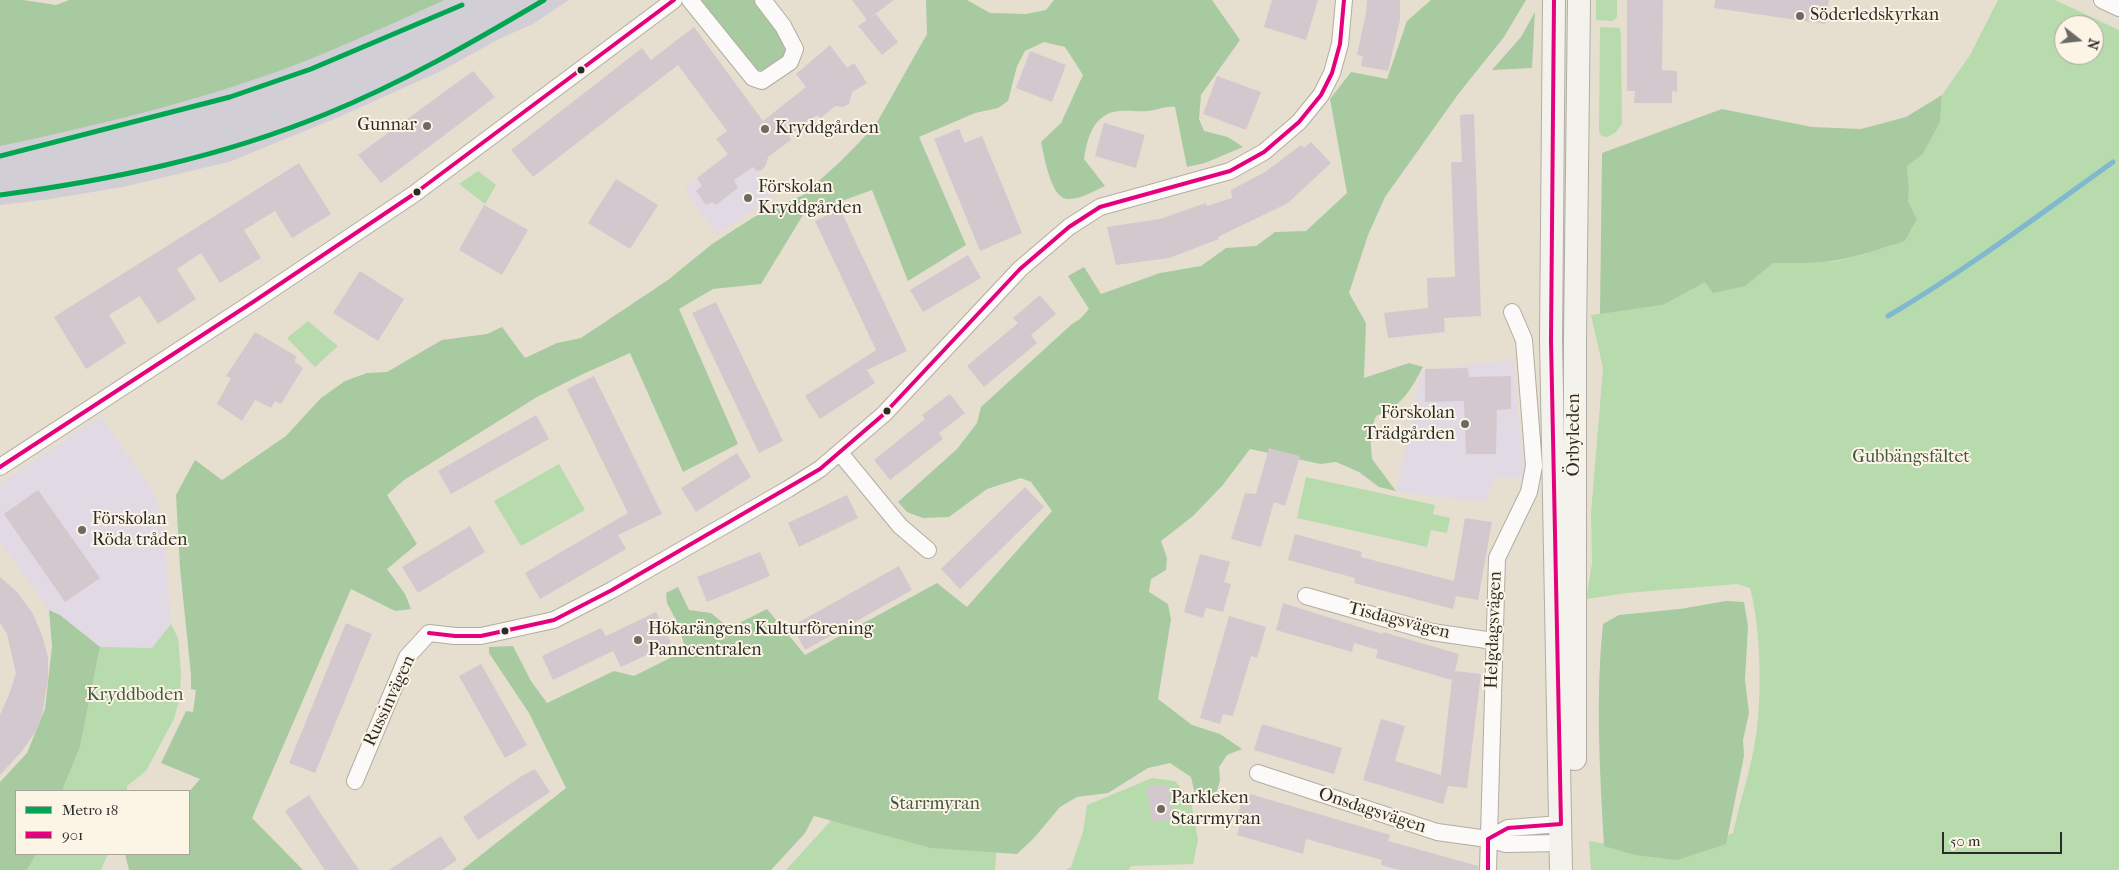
<!DOCTYPE html>
<html>
<head>
<meta charset="utf-8">
<style>
	body { margin:0 }
	#map { position:relative; width:2119px; height:870px; overflow:hidden; background:#e6dfcf; font-family:"IM FELL French Canon",serif }
	canvas { display:block }
	.legend { position:absolute; left:15px; top:790px; width:175px; height:65px; box-sizing:border-box; background:#fcf5e5; border:1px solid #a8a49b; margin:0; padding:6px 9px; list-style:none; font-size:15px; color:#2b2b2b }
	.legend li { display:flex; align-items:center; gap:10px; height:25px }
	.legend b { width:25px; border:1px solid #a8a49b }
	.north { position:absolute; left:2054px; top:15px; width:50px; height:50px; box-sizing:border-box; background:#fcf5e5; border:1px solid #a8a49b; border-radius:50%; rotate:106deg; font-size:14px; font-weight:700; line-height:20px; text-align:center; color:#2b2b2b }
	.north::after { content:''; display:block; margin:auto; width:18px; height:22px; background:#6c6a64; clip-path:polygon(50% 0,100% 100%,50% 72%,0 100%) }
	.scale { position:absolute; left:1942px; top:832px; width:120px; height:22px; box-sizing:border-box; border:2px solid #2b2b2b; border-top:0; padding-left:6px; font-size:15px; line-height:18px; white-space:nowrap; color:#2b2b2b; -webkit-text-stroke:4px #fcf5e5; paint-order:stroke }
</style>
</head>
<body>
<div id="map">
<canvas width="2119" height="870"></canvas>
<ul class="legend">
<li><b style="height:6px;background:#00a651"></b>Metro 18</li>
<li><b style="height:6px;background:#e5007d"></b>901</li>
</ul>
<div class="north">N</div>
<div class="scale">50 m</div>
</div>
<script>
const ctx = document.querySelector('canvas').getContext('2d');
ctx.lineJoin = 'round';
function fillPath(path, color) {
  ctx.fillStyle = color;
  ctx.fill(path, 'evenodd');
}
function strokePath(path, color, width, dash) {
  ctx.strokeStyle = color;
  ctx.lineWidth = width;
  ctx.lineCap = dash ? 'butt' : 'round';
  ctx.setLineDash(dash || []);
  ctx.stroke(path);
}
function label(font, color, halo, rows, align = 'center') {
  ctx.font = font + ' "IM FELL French Canon",serif';
  ctx.lineWidth = 4;
  ctx.setLineDash([]);
  ctx.textBaseline = 'middle';
  ctx.strokeStyle = halo;
  ctx.fillStyle = color;
  for (const [text, x, y, turn = 0] of rows) {
    ctx.save();
    ctx.translate(x, y);
    ctx.rotate((+turn || 0) * Math.PI / 180);
    ctx.textAlign = isNaN(turn) ? turn : align;
    if (halo) ctx.strokeText(text, 0, 0);
    ctx.fillText(text, 0, 0);
    ctx.restore();
  }
}
const built = new Path2D(`
	M753 166 775 195 717 235 684 189 698 178 703 185 696 192 706 205 712 202 716 205 738 188 734 180Z
	M1513 359 1524 477 1497 478 1484 502 1396 492 1421 371Z
	M101 416 152 490 164 518 171 624 152 648 100 647 60 615 49 610 0 542V484Z`);
const industrial = new Path2D(`
	M445 0H569L533 24 501 38 439 72 339 117 229 162 123 187 51 199 0 205V146L189 100 253 80 327 52Z`);
const green = new Path2D(`
	M1596 0H1617V17L1613 21 1596 20Z
	M1998 0H2055L2119 30V870H1591L1589 841 1625 847 1713 841 1733 833C1740 801 1751 769 1756 736 1762 693 1761 629 1750 588L1737 584 1627 593 1586 599 1592 563 1591 513 1603 368 1591 315 1663 305 1705 281 1762 271 1773 263H1803L1837 261 1865 254 1905 241 1917 219 1908 201 1909 190 1907 165 1923 154 1940 122 1942 95 1970 55ZM2064 25H2094V55H2064Z
	M1600 27 1620 28 1621 36 1622 124 1616 132 1608 137 1601 136 1599 130Z
	M478 171 496 185 485 204 459 184Z
	M308 321 338 346 315 367 287 338Z
	M559 464 585 510 521 546 494 501Z
	M1306 477 1435 505 1433 514 1450 518 1447 533 1431 530 1427 547 1297 518Z
	M171 624 178 638 181 672 180 697 174 719 146 771 127 786V791H62L80 747 100 647 152 648Z
	M919 724 1004 761 995 870H786Z
	M1152 778 1175 781 1191 801 1198 840 1193 864 1131 866 1129 870H1066L1071 867 1083 832 1087 805Z
	M36 854H108L101 870H27Z`);
const forest = new Path2D(`
	M0 0H23L56 5 69 0H445C382 28 319 58 253 80 171 108 85 128 0 146Z
	M699 0H755L789 43 787 55C774 65 766 74 749 69Z
	M926 0H967L990 13 1026 14 1046 10 1054 0H1212L1240 40 1201 95 1199 119 1204 131 1228 137 1243 147 1205 163 1187 167 1175 107C1165 106 1158 110 1148 111 1137 112 1123 109 1113 112 1092 118 1087 140 1084 159L1105 186C1094 191 1081 199 1068 199 1051 200 1044 155 1041 142L1061 123 1083 75 1065 47 1044 42 1025 51 1017 66 1008 101 998 108 975 113 919 137 966 245 908 281 872 190 803 215 761 284 713 289 679 309 738 444 683 472 630 353 583 374 537 397 404 480 387 495 417 544 387 569 405 594 411 609 395 611 351 589 252 818 303 870H129L125 854H189V792L200 779 161 763 186 711 193 712 196 690 191 689V675L180 568 176 495 195 460 222 480 286 436 321 398 345 381 367 373 387 372 442 340 487 334 502 327 525 358 557 343 581 338 668 280 712 244 754 217 803 195 841 161 875 126 927 34Z
	M1431 0H1526L1504 37 1459 93 1385 197 1368 235 1349 293 1366 323 1364 378 1409 363 1423 367C1410 391 1403 405 1376 416L1370 433 1372 459 1396 491 1379 487 1359 472 1336 462 1321 464 1250 449 1222 486 1193 516 1161 541 1167 558 1166 570 1151 579 1149 592 1168 604 1171 619 1158 699 1192 725 1220 734 1242 749 1227 755 1219 767 1220 781 1213 802 1196 798 1191 777 1170 763 1148 768 1108 793 1077 797 1060 807 1034 838 1017 854 931 848 814 816 805 833 771 870H462L566 788 529 713 489 653V647L513 646 531 681 547 703 614 671 634 676 674 656 684 644 678 624 667 603 666 593 678 587 689 610 711 613 729 628 767 609 805 655 937 583 967 607 1052 511 1031 482 1021 478 987 489 949 517 923 518 907 512 898 502 957 449 977 423 981 407 1072 324 1080 319 1089 309 1068 276 1084 267 1101 294 1160 273 1201 266 1226 248 1256 246 1275 232 1306 231 1347 193 1330 99 1351 72 1387 79 1407 21Z
	M1535 12 1532 68 1492 70 1521 37Z
	M1942 95 1940 122 1923 154 1907 166 1909 190 1908 201 1917 219 1905 241C1883 248 1861 256 1838 260 1817 264 1794 263 1773 263L1745 286 1713 293 1705 282 1663 305 1600 314 1602 153 1722 109 1812 127 1861 129 1906 117Z
	M1726 601 1744 602 1748 626 1745 680 1749 713 1743 740 1744 756 1726 844 1677 860 1635 855 1604 846C1600 772 1595 698 1603 624L1619 615 1680 609Z
	M49 610 60 615 100 647 80 747 62 791H16V854H36L27 870H0V782L27 753 45 709 52 646Z`);
const stream = new Path2D(`
	M1888 316C1966 270 2039 215 2113 162`);
const building = new Path2D(`
	M852 0H894L867 20Z
	M1272 0H1318L1306 40 1264 27Z
	M1367 0H1400V20L1388 71 1361 66 1363 56 1357 55 1366 13Z
	M1627 0H1663L1662 70 1677 71V92L1672 91V103H1634L1635 91H1627Z
	M1715 0H1829L1825 24 1714 8Z
	M876 14 898 42 882 55 858 26Z
	M694 27 763 121 806 87 796 74 830 45 847 68 854 63 867 83 852 92 849 104 843 107 835 106 821 118 817 115 789 136 791 140 768 157 766 165 762 170 757 171 753 167 734 180 738 188 716 205 712 202 706 205 696 191 702 186 697 178 728 154 716 139 727 131 678 65 533 177 511 150 642 48 651 60Z
	M1030 51 1066 65 1052 102 1016 88Z
	M473 71 495 97 381 183 358 155Z
	M1217 76 1261 92 1246 130 1203 114Z
	M1474 114 1481 316 1444 318 1445 332 1388 338 1384 313 1428 308 1427 278 1455 277 1451 162H1462L1460 115Z
	M1104 123 1145 135 1136 168 1095 156Z
	M959 129 965 143 982 136 1022 233 980 251 934 139Z
	M1311 142 1331 163 1288 203 1218 237 1219 239 1169 258 1116 265 1107 227 1160 219 1206 203 1207 206 1232 198 1231 190 1265 172 1301 145 1304 148Z
	M299 163 331 214 292 238 275 211 244 230 261 258 220 283 201 253 177 269 196 299 158 324 140 296 109 315 126 343 86 369 54 317Z
	M616 179 658 205 630 249 588 223Z
	M484 205 528 230 502 275 459 250Z
	M840 209 907 351 867 370 875 383 820 419 805 396 876 350 815 221Z
	M968 255 981 278 923 312 910 290Z
	M360 271 404 299 378 341 333 313Z
	M1040 295 1056 314 1031 335 1037 343 984 387 967 366 1018 323 1013 318Z
	M716 302 783 441 759 453 692 313Z
	M255 332 296 356 295 362 303 368 281 404 275 401 271 408 255 400 242 421 217 404 231 378 226 376Z
	M1468 368 1469 377 1511 376V409L1497 410 1496 454H1466L1464 401 1425 402V369Z
	M594 376 662 514 618 535 626 549 540 599 525 573 628 513 567 389Z
	M950 394 965 413 939 433 943 439 890 480 874 460 925 419 922 415Z
	M536 415 549 439 451 494 438 471Z
	M1269 448 1300 456 1285 506 1274 502 1261 547 1231 539 1245 493 1256 494Z
	M737 453 751 477 696 512 681 488Z
	M1025 487 1044 507 960 589 941 569Z
	M38 490 100 578 65 602 4 514Z
	M847 495 858 518 799 547 788 523Z
	M1465 518 1492 522 1478 600 1456 596 1453 609 1354 583 1355 578 1288 560 1295 534 1362 552 1361 557 1454 581Z
	M470 526 485 552 418 593 402 567Z
	M760 552 770 576 707 602 697 577Z
	M1200 554 1230 562 1224 582 1231 584 1223 612 1206 608 1203 618 1184 612Z
	M899 566 912 590 805 650 792 626Z
	M0 577 16 591 32 612 42 635 48 657V678L42 716 36 731 22 751 0 775V715L10 692 16 673 7 634 0 623Z
	M1283 603 1359 627 1383 634V632L1459 654 1455 671 1481 674 1467 788 1448 786 1443 804 1363 780 1381 719 1405 726 1395 761 1441 775 1452 679V680L1376 658 1378 650 1354 643 1352 652 1276 630Z
	M656 612 671 643 621 667 613 651 553 680 542 656 601 628 606 636Z
	M1229 616 1266 627 1257 658 1251 656 1233 716 1223 714 1220 724 1200 718Z
	M346 623 372 634 315 773 289 763Z
	M481 664 527 745 505 758 459 676Z
	M1262 724 1342 748 1334 774 1254 750Z
	M535 769 550 792 478 840 463 817 520 777Z
	M1168 784 1173 819 1152 822 1147 787Z
	M1250 794 1390 835 1388 841 1478 866V870H1399L1381 865 1382 860 1306 839 1303 854 1237 835 1240 824 1236 822 1241 804 1246 806Z
	M309 795 321 814 359 870H325L285 811Z
	M441 836 457 860 442 870H389Z`);
const minor = new Path2D(`
	M690 0 753 78 762 81 790 62 795 49 783 26 763 0
	M2102 0 2119 8
	M840 453 900 526 928 550
	M0 467 253 302 414 194 674 0
	M1306 596 1432 632 1493 641
	M1258 773 1437 832 1488 839 1506 844 1561 843
	M355 781 407 657 429 633 455 636H481L554 620 612 590 788 489 820 469 884 414 1020 269 1069 227 1100 207 1230 171 1264 152 1299 122 1321 95 1332 73 1340 44 1344 0
	M1488 839 1508 828 1561 824
	M1488 870 1497 558 1529 492 1534 466 1524 340 1512 312`);
const secondary = new Path2D(`
	M1554 0 1551 340 1561 870
	M1575 759V339L1579 0`);
const bus1 = new Path2D(`
	M0 467 253 302 414 194 674 0
	M429 633 455 636H481L554 620 612 590 820 469 884 414 1020 269 1069 227 1100 207 1230 171 1264 152 1299 122 1321 95 1332 73 1340 44 1344 0
	M1488 870V839L1508 828 1561 824 1551 340 1554 0`);
const metro1 = new Path2D(`
	M0 156 230 97 311 69 462 5
	M0 195C112 180 221 157 326 114 402 83 473 42 544 0`);
const markers = [
	[1800,16,5,"#6c6a64"],
	[581,70,4.5,"#2b2b2b"],
	[427,126,5,"#6c6a64"],
	[765,129,5,"#6c6a64"],
	[417,192,4.5,"#2b2b2b"],
	[748,198,5,"#6c6a64"],
	[887,411,4.5,"#2b2b2b"],
	[1465,424,5,"#6c6a64"],
	[82,530,5,"#6c6a64"],
	[505,631,4.5,"#2b2b2b"],
	[638,640,5,"#6c6a64"],
	[1161,809,5,"#6c6a64"]
];
const poiNames = [
	["Söderledskyrkan",1810,16],
	["Gunnar",417,126,"right"],
	["Kryddgården",775,129],
	["Förskolan",758,188],
	["Kryddgården",758,209],
	["Förskolan",1455,414,"right"],
	["Trädgården",1455,435,"right"],
	["Förskolan",92,520],
	["Röda tråden",92,541],
	["Hökarängens Kulturförening",648,630],
	["Panncentralen",648,651],
	["Parkleken",1171,799],
	["Starrmyran",1171,820]
];
const streetNames = [
	["Örbyleden",1575,435,-90],
	["Tisdagsvägen",1399,621,14],
	["Helgdagsvägen",1494,630,-88],
	["Russinvägen",390,701,-65],
	["Onsdagsvägen",1372,811,18]
];
const parkNames = [
	["Gubbängsfältet",1911,458],
	["Kryddboden",135,696],
	["Starrmyran",935,805]
];
fillPath(built, '#e1dae4');
fillPath(industrial, '#d2ced6');
fillPath(green, '#b7dbad');
fillPath(forest, '#a7caa1');
strokePath(stream, '#80b8cf', 5);
fillPath(building, '#d3c8cd');
strokePath(minor, '#b2ada3', 18);
strokePath(secondary, '#b2ada3', 24);
strokePath(minor, '#fbfaf8', 16);
strokePath(secondary, '#f4f2ed', 22);
strokePath(bus1, '#e5007d', 4);
strokePath(metro1, '#00a651', 5);
for (const [x, y, r, color] of markers) {
  const dot = new Path2D();
  dot.arc(x, y, r, 0, 2 * Math.PI);
  ctx.fillStyle = color;
  ctx.fill(dot);
  strokePath(dot, '#fcf5e5', 2);
}
label('18px', '#2b2b2b', '#fcf5e5', poiNames, 'left');
label('18px', '#2b2b2b', '#fcf5e5', streetNames);
label('18px', '#445645', '#fcf5e5', parkNames);
</script>
</body>
</html>
